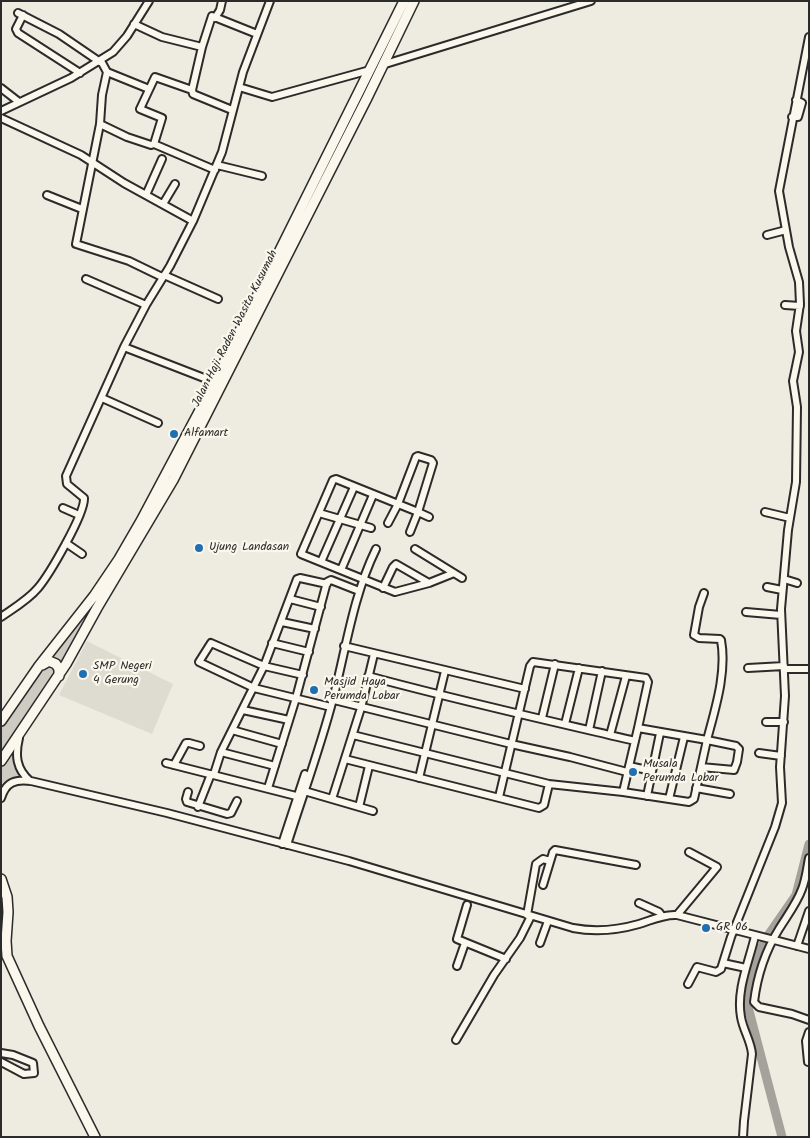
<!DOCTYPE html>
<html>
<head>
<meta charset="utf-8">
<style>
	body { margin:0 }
	#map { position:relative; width:810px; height:1138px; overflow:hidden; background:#eeebe0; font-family:Kalam,sans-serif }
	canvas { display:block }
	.frame { position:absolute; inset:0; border:2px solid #2b2b2b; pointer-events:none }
</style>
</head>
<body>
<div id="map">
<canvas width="810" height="1138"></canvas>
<div class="frame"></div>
</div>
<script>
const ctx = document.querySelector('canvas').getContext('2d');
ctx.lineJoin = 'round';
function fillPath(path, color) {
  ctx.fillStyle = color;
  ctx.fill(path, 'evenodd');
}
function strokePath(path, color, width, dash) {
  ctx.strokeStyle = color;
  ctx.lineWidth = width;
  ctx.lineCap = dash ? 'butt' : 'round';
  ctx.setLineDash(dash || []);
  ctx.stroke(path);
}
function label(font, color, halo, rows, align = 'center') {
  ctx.font = font + ' Kalam,sans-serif';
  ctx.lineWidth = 4.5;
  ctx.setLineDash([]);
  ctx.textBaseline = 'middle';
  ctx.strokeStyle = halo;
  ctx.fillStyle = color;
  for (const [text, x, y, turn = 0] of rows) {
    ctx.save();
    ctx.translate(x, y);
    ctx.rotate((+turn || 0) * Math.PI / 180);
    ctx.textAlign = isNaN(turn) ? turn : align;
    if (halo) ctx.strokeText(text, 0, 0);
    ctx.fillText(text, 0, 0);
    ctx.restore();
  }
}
const built = new Path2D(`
	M87 641 173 684 152 734 59 695Z`);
const green = new Path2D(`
	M166 481 169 482 63 668 58 661 48 658Z
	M51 662 57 672 1 752V726L45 663Z
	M12 748 15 769 22 777H11L2 784 1 763Z`);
const river = new Path2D(`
	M782 1137 748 1007 753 969 759 952 769 934 796 895 809 844`);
const minor = new Path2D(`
	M18 13 59 34 100 62
	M23 15 16 29 18 33 80 73
	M215 18 220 10 222 1
	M134 24 162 37 202 47 192 90
	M202 47 212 16 257 34
	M101 61 107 72 102 95 100 124 76 244 129 261 162 277
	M382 65 591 1
	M107 72 149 89
	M239 87 272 97 370 70
	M1 88 19 102
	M1 111 71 78 113 52 127 36 149 1
	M792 117H798L802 103 796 100
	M1 118 81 155 124 183 193 221
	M100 124 127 137 151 145 154 144 162 118 140 109 155 77 192 90 193 94 232 110
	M154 144 215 170
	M217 165 262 176
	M47 195 82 209
	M146 195 162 159
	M163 204 175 184
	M767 235 786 230
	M164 275 218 299
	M86 279 146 305
	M785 305 800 306
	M124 347 204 378
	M102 398 158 423
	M63 508 79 515
	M765 512 790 518
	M319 513 371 528
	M388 523 398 504 416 457 418 456 431 460 433 463 418 512C390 501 363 490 336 479L333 480 301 554 395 592 429 583 454 573
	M410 532 418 512 429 517
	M66 543 82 554
	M415 549 462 578
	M321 562 354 487
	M341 570 373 495
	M784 579 797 583
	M767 587 782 590
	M383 588 393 567 396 564 429 583
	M290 599 321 607
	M746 612 781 615
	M1 617C14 608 28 600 38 588 49 575 85 514 84 498L67 484 66 476 124 347 146 305 170 266 193 221 222 152 243 72 270 1
	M282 622 315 629
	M272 643 309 652
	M344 646 525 689
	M748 668 784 666
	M784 669H809
	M303 675 264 666 211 643 199 662 254 688 327 706
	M368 676C456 700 546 720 635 741
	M330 699 511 744 570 757 627 772
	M243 710 289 720
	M542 718 555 664
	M766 722H784
	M565 724 579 668
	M232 730 282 744
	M589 730 602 671
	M353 735 549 784 623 792 689 802 694 799 707 740 638 728 623 792
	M610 735 626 676
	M19 738C15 755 16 769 30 781
	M221 752 275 766
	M759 753 781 756
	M345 759 539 808 544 805 549 784
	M166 763 300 797
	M174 765 186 743H189L200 746
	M629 766 652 771
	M701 767 734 770 737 762 739 749 736 746 707 740C715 709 727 673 721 640L720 639 699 638 694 635 699 607 704 593
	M214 774 221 752 264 666 297 579 300 578 327 584
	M419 778 445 671
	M268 788 296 698 327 582 331 580 359 591
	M696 788 730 794
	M301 790 373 811
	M188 792 186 799 187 802 227 814 231 813 237 801
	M647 796 660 733
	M499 797 530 666 533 662 646 678 648 682 638 728
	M1 798C6 782 15 779 31 781L167 813 349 861 573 928C594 932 618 930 639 924 652 920 664 914 677 915L809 949
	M332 799 361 708 374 654
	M669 799 684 737
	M198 807 211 774
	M359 807 369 766
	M282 844 305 774
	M287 845C302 797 320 749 333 699 346 649 353 596 376 549
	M809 858C807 868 806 879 802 889 797 903 787 916 779 929 766 950 757 977 754 1002L759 1007 792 1014 809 1020
	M543 885 553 852 555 850 636 865
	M639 903 659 912 662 916
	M467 905 457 939 506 959
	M527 915 536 864 543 859 550 861
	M677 915 717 867 689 852
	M540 943 548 921
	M797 946 809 911
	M723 963 746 968
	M457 966 465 943
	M688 984 697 967 716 972 721 969 731 937 775 827 782 803 780 767 785 696 781 609 788 530 796 482 797 407 793 381 799 352 796 331 800 304 799 282 789 247 779 191 809 37
	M456 1040 494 975 520 938 531 916
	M1 1053 13 1055 33 1063 34 1073 24 1074 1 1062
	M808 1062 806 1041 809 1032
	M743 1137 744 1121 752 1054C751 1041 743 1030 741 1017 736 990 749 962 755 936`);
const highway = new Path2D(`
	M42 665 49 661 56 664 59 669V676
	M1 721 39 666 94 596 119 559 141 521 209 393 404 1
	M1 761 66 664 97 608 173 480 367 98 414 1
	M1 879 7 897 8 912 6 941 7 956 39 1026 95 1137`);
const markers = [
	[174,434,5,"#1f6fb2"],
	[199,548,5,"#1f6fb2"],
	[83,674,5,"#1f6fb2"],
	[314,690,5,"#1f6fb2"],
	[633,772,5,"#1f6fb2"],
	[706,928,5,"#1f6fb2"]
];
const streetNames = [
	["Jalan Haji Raden Wasita Kusumah",236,329,-63]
];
const poiNames = [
	["Alfamart",184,434],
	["Ujung Landasan",209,548],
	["SMP Negeri",93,667],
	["4 Gerung",93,681],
	["Masjid Haya",324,683],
	["Perumda Lobar",324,697],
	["Musala",643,765],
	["Perumda Lobar",643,779],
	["GR 06",716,928]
];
fillPath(built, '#dedbd1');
fillPath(green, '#cecbc2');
strokePath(river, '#a4a29a', 9);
strokePath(minor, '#2b2b2b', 10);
strokePath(highway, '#2b2b2b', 12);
strokePath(minor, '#fbf7ec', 6);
strokePath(highway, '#fbf7ec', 9);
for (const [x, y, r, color] of markers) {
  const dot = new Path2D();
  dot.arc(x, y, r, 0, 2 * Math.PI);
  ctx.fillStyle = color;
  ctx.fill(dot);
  strokePath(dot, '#fbf7ec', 2);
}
label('12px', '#2b2b2b', '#fbf7ec', streetNames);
label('12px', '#2b2b2b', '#fbf7ec', poiNames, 'left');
</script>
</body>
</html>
